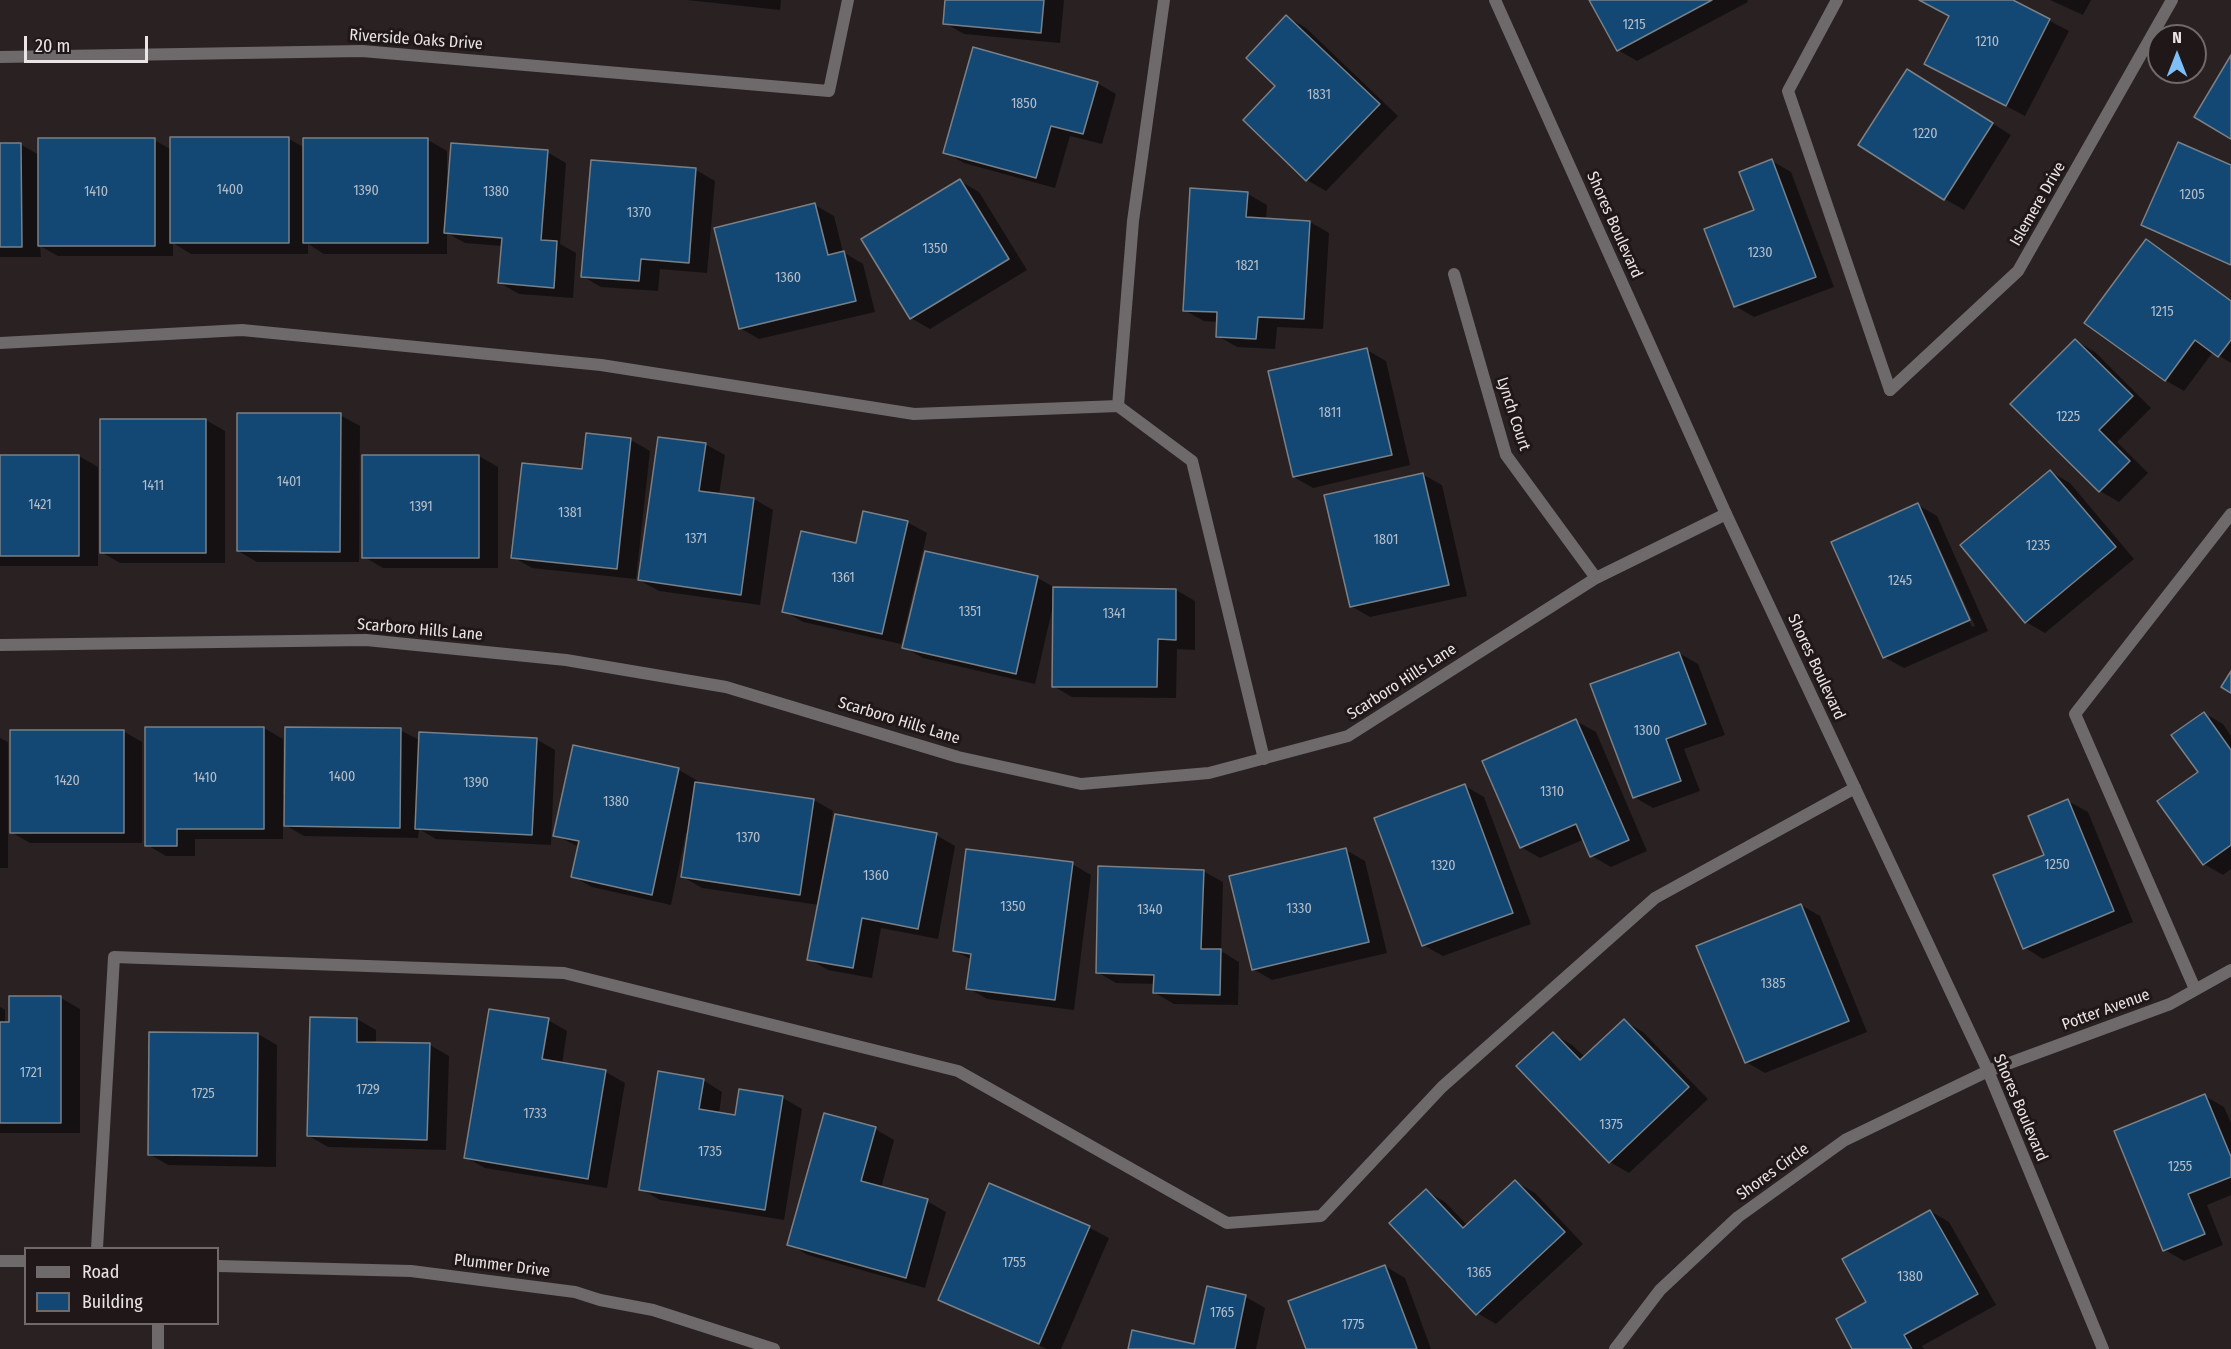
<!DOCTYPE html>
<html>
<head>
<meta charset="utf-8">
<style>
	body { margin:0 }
	#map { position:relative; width:2231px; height:1349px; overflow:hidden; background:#292122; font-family:"Fira Sans Condensed",sans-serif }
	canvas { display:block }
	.legend { position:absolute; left:24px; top:1247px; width:195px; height:78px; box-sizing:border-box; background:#201818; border:2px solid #716a6a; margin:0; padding:8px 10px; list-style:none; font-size:18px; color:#eae4e4 }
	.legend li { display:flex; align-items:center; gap:12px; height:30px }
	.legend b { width:30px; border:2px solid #716a6a }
	.north { position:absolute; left:2147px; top:24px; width:60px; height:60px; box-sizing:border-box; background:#201818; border:2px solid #716a6a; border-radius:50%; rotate:0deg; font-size:16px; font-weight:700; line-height:24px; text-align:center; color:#eae4e4 }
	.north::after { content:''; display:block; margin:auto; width:21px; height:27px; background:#7ebef9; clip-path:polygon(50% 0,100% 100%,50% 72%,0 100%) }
	.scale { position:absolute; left:24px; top:36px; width:124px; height:27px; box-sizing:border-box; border:3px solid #eae4e4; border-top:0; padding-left:8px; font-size:18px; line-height:21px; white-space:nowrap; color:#eae4e4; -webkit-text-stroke:4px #201818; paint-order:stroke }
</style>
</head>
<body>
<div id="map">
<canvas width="2231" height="1349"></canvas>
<ul class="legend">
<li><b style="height:8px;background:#6e696a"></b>Road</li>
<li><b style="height:16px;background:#134874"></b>Building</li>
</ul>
<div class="north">N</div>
<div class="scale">20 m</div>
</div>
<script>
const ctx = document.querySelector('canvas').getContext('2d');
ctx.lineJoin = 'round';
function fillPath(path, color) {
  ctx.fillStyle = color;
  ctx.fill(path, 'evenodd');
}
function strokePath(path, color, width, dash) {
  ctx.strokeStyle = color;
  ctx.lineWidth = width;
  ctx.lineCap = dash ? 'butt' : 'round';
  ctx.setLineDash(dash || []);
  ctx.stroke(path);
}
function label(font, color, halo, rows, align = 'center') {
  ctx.font = font + ' "Fira Sans Condensed",sans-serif';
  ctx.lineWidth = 6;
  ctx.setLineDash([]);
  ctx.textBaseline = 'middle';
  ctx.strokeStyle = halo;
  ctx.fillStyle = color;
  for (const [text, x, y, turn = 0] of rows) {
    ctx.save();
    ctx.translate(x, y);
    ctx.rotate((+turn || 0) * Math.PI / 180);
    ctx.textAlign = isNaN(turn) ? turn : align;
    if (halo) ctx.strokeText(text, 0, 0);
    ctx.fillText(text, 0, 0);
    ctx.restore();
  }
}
const shadow = new Path2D(`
	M687 0H781L780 10Z
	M947 0H1064L1060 43 964 34 945 23Z
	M1591 0H1747L1748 2 1637 61 1618 50Z
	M1921 0H2010L2069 31 2025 116 1926 64 1950 17Z
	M2050 0H2091L2083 15Z
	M1287 17 1306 28 1398 116 1326 191 1307 180 1278 86Z
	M1926 82 2011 135 1964 210 1945 199Z
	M1097 83 1116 94 1102 144 1070 136 1055 188 964 163 945 152Z
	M289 139 305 148 428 140 447 151V182L547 152 566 163 560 244 576 253 573 298 519 294 500 283 502 246 465 243 447 233V254H324L308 244V254H191L173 243V256H58L40 246 41 257H0V144H20L39 155 154 140 172 150Z
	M1772 161 1791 172 1834 287 1754 317 1735 306Z
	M2231 167V266L2143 224Z
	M696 170 715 181 707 273 660 269 658 291 601 287 582 276Z
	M960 181 979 192 1027 270 930 329 911 318Z
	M1248 194 1267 205 1266 220 1310 222 1329 233 1323 329 1277 327 1275 349 1237 347 1218 336V322L1204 321 1184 310Z
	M815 205 834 216 843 252 863 264 875 312 759 339 740 328Z
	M2146 241 2231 300V363L2213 352 2184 391 2165 380Z
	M2076 341 2095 352 2151 408 2117 442 2148 473 2119 502 2100 491 2012 404Z
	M1367 350 1386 361 1410 465 1313 488 1294 477Z
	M340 415 360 426 359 562H257L238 551Z
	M206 420 225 431V563H120L101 552Z
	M587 434 631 440 650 451 636 579 532 568 513 557 583 471Z
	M705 444 725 455 719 495 754 499 773 510 760 605 659 591 639 580Z
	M0 456H79L98 467V566H0Z
	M364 456H479L498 467V568H383L364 557Z
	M2051 472 2070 483 2134 559 2045 633 2026 622 1962 545Z
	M1422 474 1442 485 1467 596 1370 617 1351 606Z
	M1918 505 1937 516 1988 631 1904 668 1884 657 1833 542ZM1923 519H1926L1975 626 1972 627Z
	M907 522 927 533 901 644 803 622 784 611 857 545Z
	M926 552 1038 578 1057 589 1176 590 1195 601V650L1177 649 1176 698 1072 697 1053 686V606L1035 684 923 658 904 647Z
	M1679 653 1698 664 1725 735 1684 749 1700 791 1653 808 1634 797Z
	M2204 713 2223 724 2231 736V869L2223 875 2204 864 2200 773Z
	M1576 721 1596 732 1647 851 1611 867 1592 856 1585 839 1540 858 1521 847Z
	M264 728 283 739V795L400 730 421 741 536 739 555 750 551 845 436 839 419 829 418 838 304 836 283 824V839H195V856H166L147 845Z
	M123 731 142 742V843H30L11 832Z
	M0 738 8 742V868H0Z
	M679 770 698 781 697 784 814 800 833 811 828 847 936 835 955 846 938 939 881 928 872 978 828 970 809 959 819 905 702 888 683 877 689 833H686L671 905 592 887 573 876 579 847 555 835Z
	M1465 786 1484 797 1531 924 1443 956 1423 945Z
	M2068 801 2088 812 2133 922 2043 959 2024 947 2046 855Z
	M1346 850 1365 861 1387 953 1272 980 1253 969Z
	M1072 864 1091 875 1074 1010 987 999 968 988 972 960 955 951Z
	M1203 871 1223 882 1221 951 1239 962 1238 1005 1174 1004 1155 993V984L1116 983 1097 972Z
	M1801 905 1820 916 1867 1032 1765 1073 1746 1062Z
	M10 998H61L80 1009V1133H0V1007L5 1010V1024H10Z
	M357 1019 376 1030V1044L430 1045 449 1056 446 1150 328 1147 309 1136Z
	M548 1020 567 1031 562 1064 606 1072 625 1083 607 1188 485 1168 465 1157Z
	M1624 1021 1643 1032 1708 1099 1629 1173 1610 1162 1519 1066 1553 1034 1572 1045 1585 1057Z
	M258 1034 277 1045 276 1167 168 1165 149 1154Z
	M703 1080 722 1092 719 1114 736 1117 740 1091 783 1098 802 1109 784 1220 660 1200 641 1189Z
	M2205 1096 2224 1107 2231 1123V1195L2207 1205 2223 1245 2184 1261 2165 1250Z
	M875 1129 894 1140 881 1188 927 1201 946 1212 925 1288 808 1255 789 1244Z
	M1516 1182 1535 1193 1583 1244 1496 1324 1477 1313 1426 1191 1445 1202 1468 1226Z
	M990 1185 1090 1228 1109 1238 1061 1349H1047L940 1299Z
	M1930 1211 1949 1222 1996 1305 1922 1346 1924 1349H1854L1868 1303Z
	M1385 1266 1405 1278 1431 1349H1308Z
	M1208 1288 1246 1297 1265 1308 1256 1349H1129L1196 1345Z`);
const building = new Path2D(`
	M945 0H1044L1041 33 943 24Z
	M1589 0H1712L1617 51Z
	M2013 0 2050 19 2006 106 1924 64 1949 16 1919 0Z
	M1286 15 1380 104 1306 181 1243 120 1275 86 1246 58Z
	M973 47 1098 82 1083 134 1051 126 1036 178 943 153Z
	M2231 55V139L2194 117Z
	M1907 69 1993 123 1944 200 1858 145Z
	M170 137H289V243H170Z
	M38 138H155V246H38Z
	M303 138H428V243H303Z
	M2178 142 2231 165V265L2141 225Z
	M0 143H21L22 247H0Z
	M451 143 548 150 541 240 557 241 554 288 498 283 502 238 444 233Z
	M1772 159 1816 277 1734 307 1704 229 1754 210 1739 172Z
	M591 160 696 168 689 263 641 259 639 281 581 277Z
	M960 179 1009 259 910 319 861 239Z
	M1190 188 1248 192 1246 217 1310 221 1304 319 1258 317 1256 339 1216 337 1217 312 1183 311Z
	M815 203 828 255 844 251 856 301 739 329 714 228Z
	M2146 239 2231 301V340L2218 357 2195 340 2165 381 2084 323Z
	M2075 339 2133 396 2099 430 2130 461 2099 492 2010 404Z
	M1367 348 1392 455 1293 477 1268 371Z
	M237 413H341L340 552 237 551Z
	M100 419H206V553H100Z
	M586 433 631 438 617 569 511 558 522 463 582 469Z
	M658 437 706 443 699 491 754 498 741 595 638 580Z
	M0 455H79V556H0Z
	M362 455H479V558H362Z
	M2050 470 2116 547 2025 623 1960 545Z
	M1423 473 1449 585 1350 607 1324 495Z
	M1918 503 1970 620 1883 658 1831 542Z
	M863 511 908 521 882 634 782 612 801 531 856 543Z
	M925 551 1038 576 1016 674 902 648Z
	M1053 587 1176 589V640L1158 639 1157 687H1052Z
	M1679 652 1706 724 1666 739 1681 781 1633 798 1590 684Z
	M2231 671V693L2221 687Z
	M2204 712 2231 750V845L2203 865 2157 801 2198 772 2171 735Z
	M1576 719 1629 840 1590 857 1576 824 1520 848 1482 761Z
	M145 727H264V829H177V846H145Z
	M285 727 401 728 400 828 284 826Z
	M10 730H124V833H10Z
	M419 732 537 738 532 835 415 829Z
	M573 745 679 768 652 895 571 877 579 841 553 836Z
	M695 782 814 799 800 895 681 877Z
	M1465 784 1513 913 1422 946 1374 818Z
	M2068 799 2114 911 2023 949 1993 875 2044 855 2028 816Z
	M835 814 937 833 918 929 862 918 853 968 807 960Z
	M1346 848 1369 942 1252 970 1229 876Z
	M966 849 1073 862 1055 1000 966 989 971 954 953 951Z
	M1098 866 1204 870 1201 949H1221L1220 995 1153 993 1154 975 1096 973Z
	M1801 904 1849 1021 1745 1063 1696 946Z
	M9 996H61V1123H0V1022H9Z
	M489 1009 549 1018 542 1059 606 1070 588 1179 464 1158Z
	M310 1017 357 1018V1042L430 1043 427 1140 307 1136Z
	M1624 1019 1689 1087 1609 1163 1516 1066 1553 1032 1580 1060Z
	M149 1032 258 1033 257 1156 148 1155Z
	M658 1071 704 1079 699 1109 735 1115 739 1089 783 1096 765 1210 639 1190Z
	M2205 1094 2231 1157V1177L2188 1194 2205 1234 2163 1251 2114 1131Z
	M824 1113 876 1127 861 1181 928 1199 906 1278 787 1245Z
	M1515 1180 1565 1232 1476 1315 1389 1223 1426 1189 1463 1228Z
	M989 1183 1090 1226 1039 1344 938 1300Z
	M1930 1210 1978 1294 1904 1335 1912 1349H1852L1836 1319 1866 1302 1842 1259Z
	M1385 1265 1417 1349H1306L1288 1301Z
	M1207 1286 1246 1295 1235 1349H1128L1132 1330 1194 1344Z`);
const service = new Path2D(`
	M1837 0 1788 91 1890 390
	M0 343 242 330 601 365 914 414 1118 406 1192 461 1264 759
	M1118 406 1133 221 1164 0
	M2195 989 2075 714 2231 514
	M97 1248 114 957 564 973 958 1071 1227 1223 1321 1216 1442 1087 1655 898 1855 788
	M158 1324V1349`);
const minor = new Path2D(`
	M0 57 362 51 829 91 848 0
	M1454 274 1506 455 1596 578
	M1890 390 2018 271 2172 0
	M0 645 366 640 566 660 726 687 958 757 1081 784 1209 773 1348 736 1596 578 1726 514
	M0 1261H26
	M218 1266 411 1271 575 1292 600 1300 653 1310 774 1349
	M1615 1349 1660 1290 1738 1217 1845 1140 1988 1071 2170 1004 2231 970`);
const tertiary = new Path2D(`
	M1495 0 1726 514 1988 1071 2103 1349`);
const numberNames = [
	["1215",1634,25],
	["1210",1987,42],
	["1831",1319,95],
	["1850",1024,104],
	["1220",1925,134],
	["1400",230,190],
	["1390",366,191],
	["1410",96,192],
	["1380",496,192],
	["1205",2192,195],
	["1370",639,213],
	["1350",935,249],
	["1230",1760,253],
	["1821",1247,266],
	["1360",788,278],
	["1215",2162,312],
	["1811",1330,413],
	["1225",2068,417],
	["1401",289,482],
	["1411",153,486],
	["1421",40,505],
	["1391",421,507],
	["1381",570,513],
	["1371",696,539],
	["1801",1386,540],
	["1235",2038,546],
	["1361",843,578],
	["1245",1900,581],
	["1351",970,612],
	["1341",1114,614],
	["1300",1647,731],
	["1400",342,777],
	["1410",205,778],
	["1420",67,781],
	["1390",476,783],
	["1310",1552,792],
	["1380",616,802],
	["1370",748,838],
	["1250",2057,865],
	["1320",1443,866],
	["1360",876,876],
	["1350",1013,907],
	["1330",1299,909],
	["1340",1150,910],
	["1385",1773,984],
	["1721",31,1073],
	["1729",368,1090],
	["1725",203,1094],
	["1733",535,1114],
	["1375",1611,1125],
	["1735",710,1152],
	["1255",2180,1167],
	["1755",1014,1263],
	["1365",1479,1273],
	["1380",1910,1277],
	["1765",1222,1313],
	["1775",1353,1325]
];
const streetNames = [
	["Riverside Oaks Drive",416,40,4],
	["Islemere Drive",2038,204,-60],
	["Shores Boulevard",1614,225,66],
	["Lynch Court",1513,414,72],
	["Scarboro Hills Lane",420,630,5],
	["Shores Boulevard",1816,667,65],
	["Scarboro Hills Lane",1402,682,-33],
	["Scarboro Hills Lane",899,721,17],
	["Potter Avenue",2106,1010,-20],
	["Shores Boulevard",2020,1108,67],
	["Shores Circle",1773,1172,-36],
	["Plummer Drive",502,1266,7]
];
fillPath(shadow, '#0007');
fillPath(building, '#134874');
strokePath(building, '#798087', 1.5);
strokePath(service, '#6e696a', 12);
strokePath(minor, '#6e696a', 12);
strokePath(tertiary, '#6e696a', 12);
label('14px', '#b4bdc8', null, numberNames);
label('16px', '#eae4e4', '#201818', streetNames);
</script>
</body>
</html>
